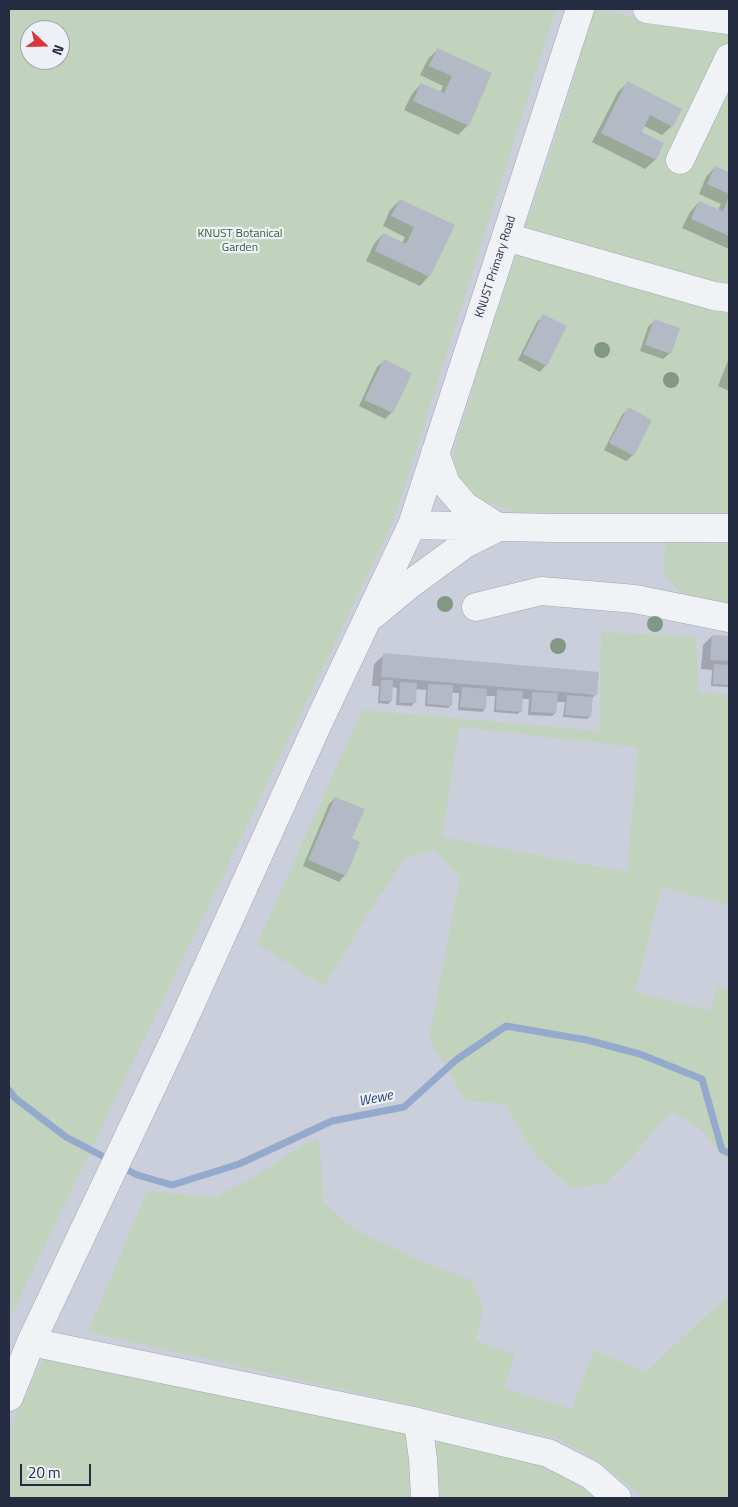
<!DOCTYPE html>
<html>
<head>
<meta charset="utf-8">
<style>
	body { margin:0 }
	#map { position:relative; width:738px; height:1507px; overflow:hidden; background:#dde0e9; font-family:"Titillium Web",sans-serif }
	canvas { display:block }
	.frame { position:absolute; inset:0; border:10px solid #252c41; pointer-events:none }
	.north { position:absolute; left:20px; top:20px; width:50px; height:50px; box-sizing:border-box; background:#edf0f6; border:1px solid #9da2ae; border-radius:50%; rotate:111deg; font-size:14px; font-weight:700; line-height:20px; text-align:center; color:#252c41 }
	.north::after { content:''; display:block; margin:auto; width:18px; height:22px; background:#da353e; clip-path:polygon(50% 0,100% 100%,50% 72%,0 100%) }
	.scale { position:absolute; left:20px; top:1464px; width:71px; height:22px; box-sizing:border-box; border:2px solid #252c41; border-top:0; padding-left:6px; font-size:15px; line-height:18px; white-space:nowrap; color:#252c41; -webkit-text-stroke:4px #edf0f6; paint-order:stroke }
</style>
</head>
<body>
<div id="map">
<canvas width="738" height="1507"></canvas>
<div class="frame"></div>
<div class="north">N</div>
<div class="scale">20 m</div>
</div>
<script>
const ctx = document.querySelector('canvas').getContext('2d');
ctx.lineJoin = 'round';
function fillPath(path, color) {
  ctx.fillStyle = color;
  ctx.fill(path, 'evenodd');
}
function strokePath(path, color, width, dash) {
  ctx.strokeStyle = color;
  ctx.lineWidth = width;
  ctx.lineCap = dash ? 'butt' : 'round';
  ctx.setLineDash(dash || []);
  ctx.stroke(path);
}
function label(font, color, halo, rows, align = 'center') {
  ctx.font = font + ' "Titillium Web",sans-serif';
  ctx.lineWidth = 4.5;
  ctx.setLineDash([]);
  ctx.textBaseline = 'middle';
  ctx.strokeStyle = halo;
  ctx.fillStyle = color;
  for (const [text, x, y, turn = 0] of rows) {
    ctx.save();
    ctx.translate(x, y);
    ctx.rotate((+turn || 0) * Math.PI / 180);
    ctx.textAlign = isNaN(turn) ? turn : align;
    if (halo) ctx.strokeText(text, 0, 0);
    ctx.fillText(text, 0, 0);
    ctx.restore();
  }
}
const built = new Path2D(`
	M9 9H729V1498H9ZM30 30H60V60H30Z`);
const green = new Path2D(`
	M9 9H556L394 520 9 1320ZM30 30H60V60H30Z
	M592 9 720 33H729V289L523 234C549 160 574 85 592 9Z
	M517 252 729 309V513H524L504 508 485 501 467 492 455 473 454 451 481 361Z
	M666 541 729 545V610L684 596 663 573Z
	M601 632 696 637 699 693 729 694V905L662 887 635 992 710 1011 718 986 729 988V1164L702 1130 671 1111 630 1159 604 1184 571 1188 534 1154 505 1104 466 1101 429 1039 460 877 434 850 406 857 378 898 324 986 257 944 362 710 600 731ZM459 727 638 747 627 872 442 837Z
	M317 1139 320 1148 323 1201 352 1228 418 1260 471 1280 483 1308 476 1340 515 1355 504 1388 572 1409 594 1350 646 1372 725 1298 729 1290V1498H644L597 1460 557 1438 88 1332 147 1191 215 1197 259 1174 304 1144Z
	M43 1358 400 1429 405 1434 407 1442 412 1498H9V1431Z
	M437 1438 555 1465 604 1498H435Z`);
const shadow = new Path2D(`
	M437 50 491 74 468 125 458 135 404 110 412 94 421 84 440 93 443 86 420 75 428 59Z
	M627 83 672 126 662 135 644 126 640 132 663 144 655 160 645 169 592 142 618 92Z
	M715 167 729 174V249L682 228 690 212 699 202 718 210 721 204 699 194 706 177Z
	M400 200 453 225 429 276 420 286 366 261 374 244 383 234 402 243 405 237 383 226 390 210Z
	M543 316 546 365 540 372 518 360 537 322Z
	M654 321 670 353 663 359 640 351 648 327Z
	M729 358V391L718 386Z
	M384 361 411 374 392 412 385 419 359 406 377 367Z
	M628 409 633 455 626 461 604 450 622 415Z
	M712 636 729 637V687L711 686 712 670 701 669 703 645Z
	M384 655 595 695 592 698 590 717 587 719 563 717 565 702H556L555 713 552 716 528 715 529 699H521L520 711 518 714 494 712 495 696H486L485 709 482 712 458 710 459 693H452L451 705 448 708 425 706 426 690 415 689 414 703 412 706 396 705 397 688 392 687 391 701 388 704 378 703 379 686H372L374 664Z
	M335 798 350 839 345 875 339 882 303 866 329 804Z`);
const stream = new Path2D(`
	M9 1090 15 1098 66 1137 110 1160
	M120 1166 137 1175 172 1185 239 1164 332 1121 404 1107 456 1060 506 1026 587 1040 640 1054 702 1079 722 1150 729 1153`);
const building = new Path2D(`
	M437 48 492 73 469 126 413 101 421 83 444 93 452 76 429 66Z
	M627 81 682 109 673 127 650 115 642 132 664 143 656 160 601 133Z
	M715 166 729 172V194L707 184Z
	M729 196V236L691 219 699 201 723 211Z
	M400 199 455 225 430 277 375 251 383 233 406 244 414 227 391 216Z
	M543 314 567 326 547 366 523 354Z
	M654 319 680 328 671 354 645 345Z
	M384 359 412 373 393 413 364 400Z
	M628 407 652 420 634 456 609 443Z
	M712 635 729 636V661L710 660Z
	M383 653 599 672 597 695 381 677Z
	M714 664 729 665V685L713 684Z
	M381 680H393L392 701H380Z
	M400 682 417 683 416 703H399Z
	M428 684 453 685 452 706 427 704Z
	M462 687 487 689 486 709 460 707Z
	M497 690 523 691 522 712 496 710Z
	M532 692 558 693 556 713 531 712Z
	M567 695 593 697 591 717 565 715Z
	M335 797 365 809 352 838 360 842 346 876 308 860Z`);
const minor = new Path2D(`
	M647 9 729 20
	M680 160 729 58
	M506 237 714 296 729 298
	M435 453 446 484 465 506 498 527
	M412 525 553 528H729
	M476 607 541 591 635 599 729 618
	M373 615 409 585 465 544 495 529
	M31 1342 418 1422 548 1453 591 1475 617 1498
	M9 1397 31 1342 178 1032 321 717 412 525 580 9
	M418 1422 423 1459 425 1498`);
const trees = [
	[602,350],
	[671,380],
	[445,604],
	[655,624],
	[558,646]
];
const parkNames = [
	["KNUST Botanical",240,234],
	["Garden",240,248]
];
const streetNames = [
	["KNUST Primary Road",496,267,-72]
];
const waterNames = [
	["Wewe",376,1099,-11]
];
fillPath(built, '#cbcfdb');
fillPath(green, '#c1d3bd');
fillPath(shadow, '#0003');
strokePath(stream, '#94aacc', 7);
fillPath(building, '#b4b9c6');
strokePath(minor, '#a2a6b3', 29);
strokePath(minor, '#f0f2f6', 28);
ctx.fillStyle = '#819884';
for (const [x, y] of trees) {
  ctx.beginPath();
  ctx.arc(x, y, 8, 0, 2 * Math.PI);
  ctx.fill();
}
label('12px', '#355e31', '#edf0f6', parkNames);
label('12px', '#252c41', '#edf0f6', streetNames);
label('italic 14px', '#2c4678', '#edf0f6', waterNames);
</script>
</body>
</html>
